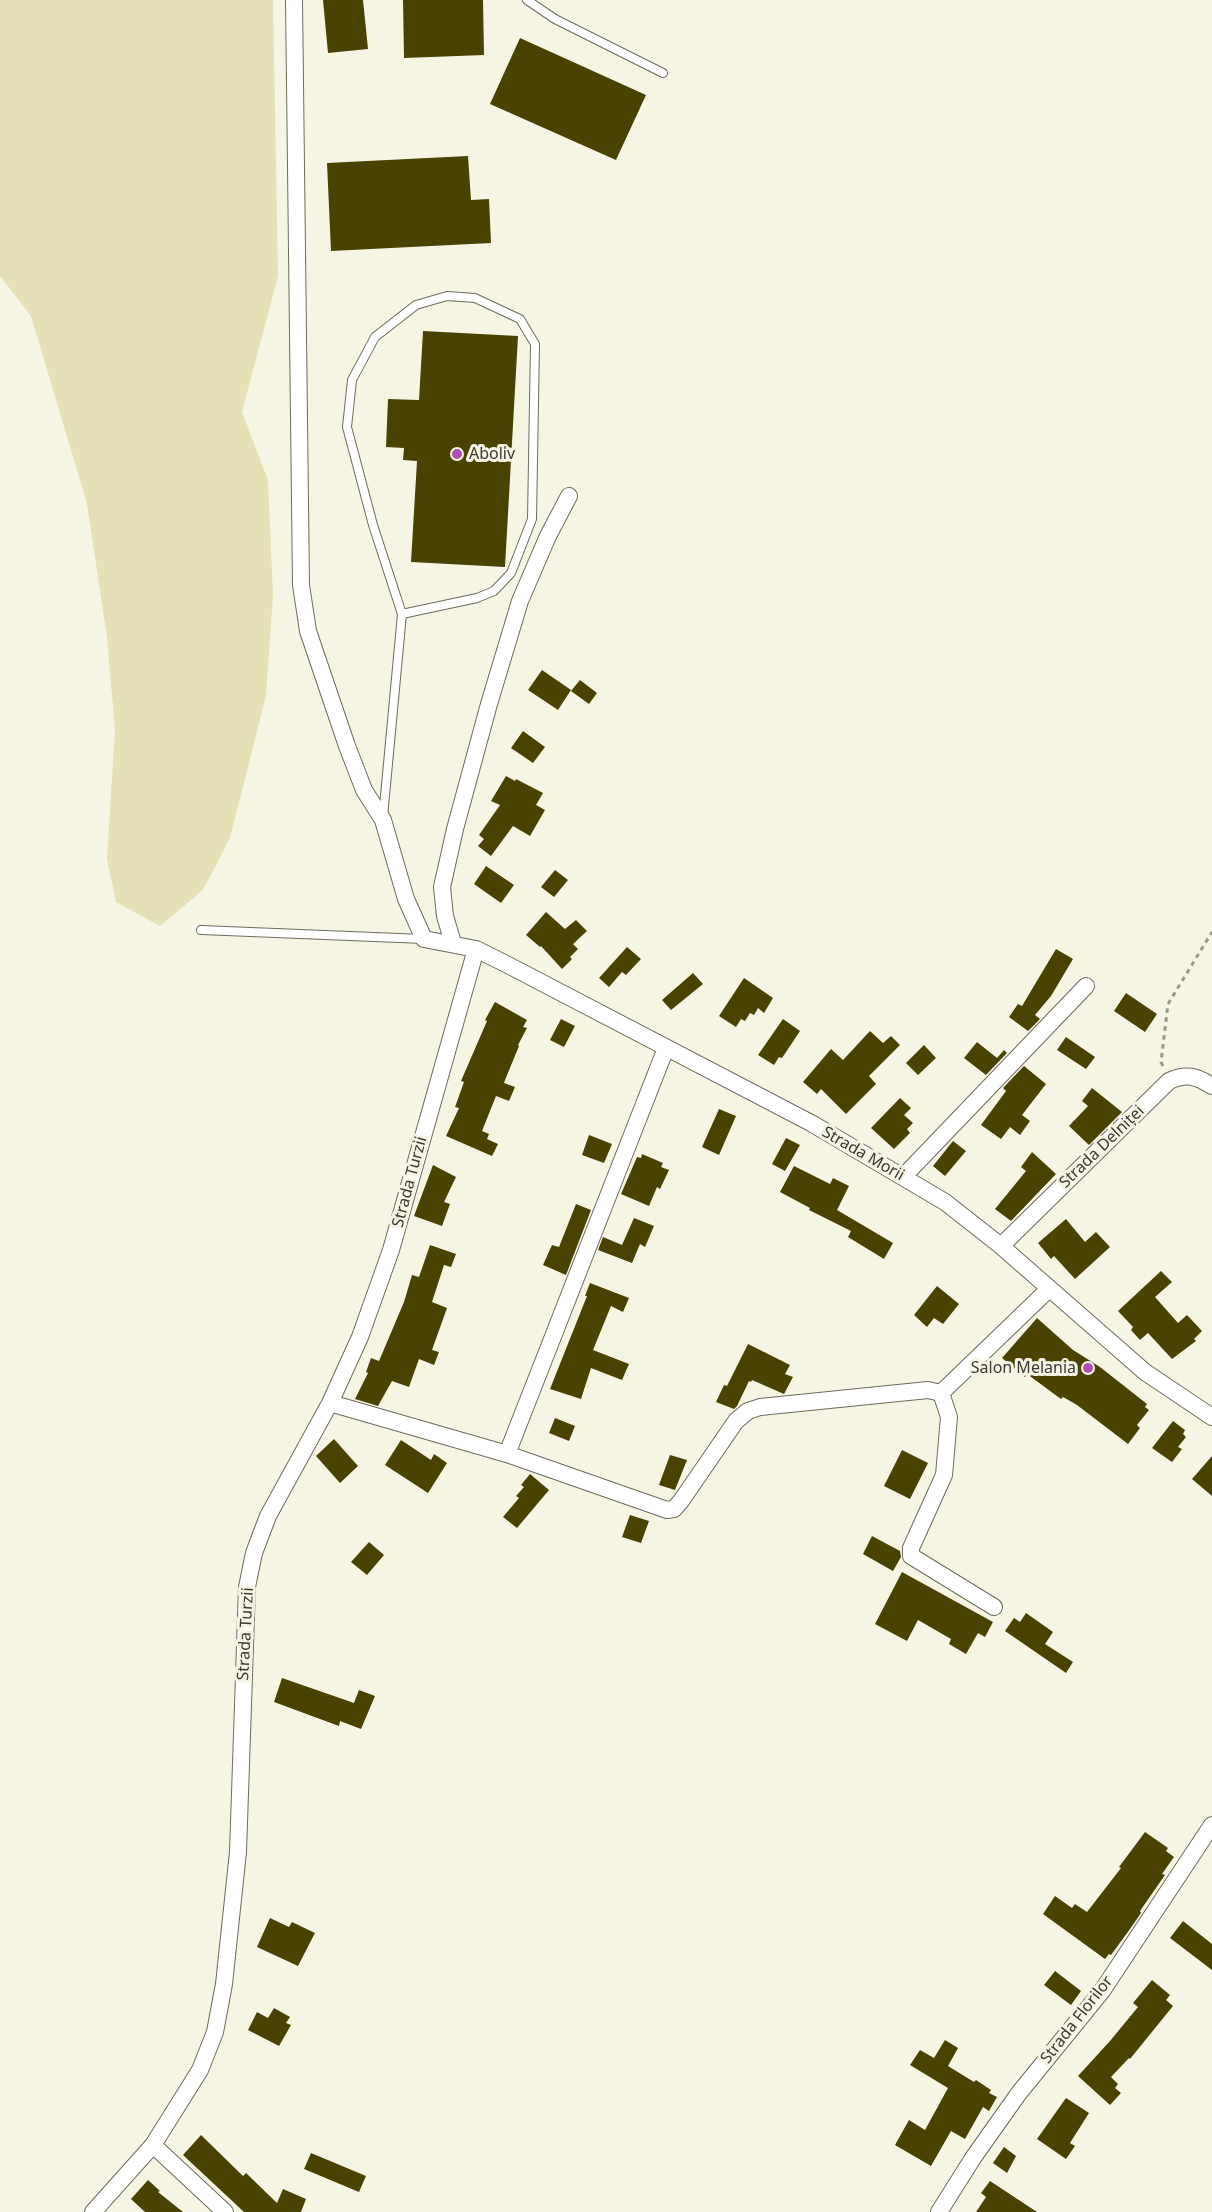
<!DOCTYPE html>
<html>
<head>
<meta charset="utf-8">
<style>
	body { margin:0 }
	canvas { display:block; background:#f6f5e4 }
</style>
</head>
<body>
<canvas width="1212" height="2212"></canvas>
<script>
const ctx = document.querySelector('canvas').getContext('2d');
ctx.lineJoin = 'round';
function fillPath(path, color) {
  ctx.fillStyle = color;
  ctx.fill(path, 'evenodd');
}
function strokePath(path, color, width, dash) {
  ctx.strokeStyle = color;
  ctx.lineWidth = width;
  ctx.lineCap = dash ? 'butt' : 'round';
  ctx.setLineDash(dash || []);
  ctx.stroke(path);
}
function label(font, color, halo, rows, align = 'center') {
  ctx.font = font + ' "Noto Sans",sans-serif';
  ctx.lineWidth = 6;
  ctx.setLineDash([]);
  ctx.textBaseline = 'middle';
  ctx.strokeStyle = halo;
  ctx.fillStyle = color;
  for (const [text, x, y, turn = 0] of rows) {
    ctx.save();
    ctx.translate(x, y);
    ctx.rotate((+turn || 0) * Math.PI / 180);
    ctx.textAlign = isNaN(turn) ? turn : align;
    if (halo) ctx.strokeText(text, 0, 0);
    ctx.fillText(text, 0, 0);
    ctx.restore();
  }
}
const green = new Path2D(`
	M0 0H273L278 276 242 412 268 480 273 595 266 696 230 838 203 890 160 926 116 902 107 859 115 730 107 638 87 504 31 316 0 276Z`);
const building = new Path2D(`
	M323 0H363L368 49 328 53Z
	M403 0H483L484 55 404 58Z
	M520 38 646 95 616 160 490 104Z
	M468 156 471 200 489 199 491 243 331 251 327 163Z
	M423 331 518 336 505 567 411 562 417 461 403 460 404 448 386 447 388 399 419 400Z
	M542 670 571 690 558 710 528 690Z
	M580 680 597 693 589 704 571 691Z
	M523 731 545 747 533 763 511 748Z
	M506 776 515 781 516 779 543 793 536 805 545 810 530 836 513 826 491 856 478 846 484 839 479 835 500 805 491 801Z
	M486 866 514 885 501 903 474 884Z
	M555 870 568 880 554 897 541 887Z
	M546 912 565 929 576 920 587 931 573 944 578 949 570 957 572 959 562 969 541 946 540 947 526 935Z
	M627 947 641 959 626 975 622 972 609 987 599 978Z
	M1056 949 1073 959 1051 996 1035 1015 1040 1019 1028 1031 1009 1017 1018 1004 1022 1006Z
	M693 973 703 984 671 1010 662 1000Z
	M744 978 773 998 764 1013 758 1008 754 1015 750 1013 745 1021 741 1019 736 1027 719 1016Z
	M1126 993 1157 1014 1145 1032 1114 1011Z
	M495 1002 527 1020 523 1027 527 1028 518 1045 519 1046 505 1080 504 1083 515 1087 509 1101 496 1096 482 1131 489 1134 487 1139 498 1144 492 1156 446 1136 459 1108 455 1107 464 1082 461 1081 487 1021 485 1020Z
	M561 1019 575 1026 564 1047 550 1040Z
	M783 1019 800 1031 782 1058 779 1057 774 1065 758 1055Z
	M870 1031 883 1043 891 1036 900 1045 869 1076 876 1084 846 1114 821 1089 817 1094 803 1082 831 1049 843 1060Z
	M1066 1037 1095 1057 1086 1069 1057 1050Z
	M977 1042 997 1058 1004 1050 1007 1053 986 1075 964 1058Z
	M924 1045 936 1058 918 1075 906 1063Z
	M1024 1066 1046 1084 1022 1115 1030 1121 1020 1135 1010 1127 1001 1139 981 1125 1006 1091 1003 1088Z
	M1092 1088 1122 1112 1089 1145 1069 1126 1088 1106 1082 1101Z
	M900 1098 911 1108 904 1115 913 1123 907 1129 910 1133 894 1149 871 1128Z
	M719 1109 736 1116 719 1155 702 1147Z
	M589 1135 612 1144 604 1163 582 1155Z
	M786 1138 800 1145 785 1171 772 1164Z
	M953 1141 966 1151 945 1176 933 1166Z
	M1032 1152 1056 1174 1011 1221 995 1209 1026 1171 1021 1167Z
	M642 1154 663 1163 661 1167 669 1170 660 1189 657 1187 649 1206 621 1194 637 1157 641 1158Z
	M433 1165 456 1177 444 1202 450 1204 442 1226 414 1216Z
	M794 1166 830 1184 833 1178 849 1186 837 1210 893 1243 884 1259 848 1237 851 1231 809 1210 810 1208 780 1192Z
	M576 1204 591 1210 566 1275 543 1265 552 1245 559 1247Z
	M634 1218 654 1226 645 1247 640 1244 632 1263 598 1250 603 1237 622 1245Z
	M1066 1219 1085 1242 1096 1232 1110 1247 1075 1279 1054 1256 1051 1259 1038 1243Z
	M430 1245 456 1254 451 1267 444 1265 432 1302 447 1308 432 1350 439 1352 434 1365 419 1359 409 1387 392 1381 378 1406 355 1399 368 1373 366 1372 371 1358 379 1361 404 1302 412 1275 419 1277Z
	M1161 1271 1172 1282 1155 1297 1178 1323 1187 1315 1202 1331 1194 1339 1196 1341 1172 1359 1148 1333 1140 1340 1131 1330 1133 1327 1118 1311Z
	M590 1283 629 1298 623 1312 611 1306 593 1350 629 1364 622 1380 591 1368 581 1399 550 1389 587 1296H585Z
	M937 1286 959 1304 943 1324 934 1318 927 1327 914 1315Z
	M1037 1318 1073 1350 1100 1367 1147 1404 1145 1407 1149 1410 1137 1425 1140 1428 1128 1444 1077 1405 1063 1397 1061 1399 1027 1374 1025 1377 1002 1358Z
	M748 1344 790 1365 785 1374 793 1377 784 1394 752 1380 751 1382 749 1381 737 1406 734 1409 716 1402 724 1385 727 1386Z
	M555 1418 575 1426 569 1441 549 1433Z
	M1173 1421 1185 1430 1183 1434 1186 1437 1178 1447 1182 1449 1172 1462 1152 1448Z
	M334 1439 358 1466 340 1483 316 1456Z
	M401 1440 431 1460 434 1454 447 1463 428 1493 385 1465Z
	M902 1450 928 1463 910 1499 884 1486Z
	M670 1455 687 1460 675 1490 659 1485Z
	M1212 1456V1496L1192 1479Z
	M530 1474 549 1490 517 1528 503 1517 519 1498 516 1496 524 1487 521 1485Z
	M630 1515 649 1521 641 1543 622 1537Z
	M872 1536 900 1551 901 1557 893 1571 863 1554Z
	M369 1542 384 1555 367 1575 351 1562Z
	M902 1572 993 1622 985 1637 978 1633 966 1654 949 1644 951 1639 918 1620 907 1641 875 1624Z
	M1026 1613 1053 1632 1045 1644 1073 1662 1066 1673 1005 1631 1014 1618 1020 1622Z
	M282 1678 354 1703 359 1690 375 1696 361 1729 340 1721 339 1726 274 1702Z
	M1145 1832 1168 1848 1166 1851 1174 1857 1162 1874 1165 1875 1140 1911 1141 1913 1130 1929 1111 1955 1109 1954 1105 1959 1043 1914 1055 1896 1072 1908 1075 1904 1087 1912 1121 1868 1119 1867Z
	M270 1918 289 1927 292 1922 315 1933 298 1966 257 1947Z
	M1183 1921 1212 1944V1970L1170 1938Z
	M1055 1971 1081 1991 1071 2005 1044 1985Z
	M1152 1980 1170 1995 1166 2000 1173 2006 1130 2059 1129 2058 1111 2077 1118 2084 1115 2088 1121 2093 1110 2105 1078 2076 1110 2041 1138 2007 1133 2003Z
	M274 2008 290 2017 286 2023 291 2025 279 2046 248 2030 257 2012 268 2018Z
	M945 2040 958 2048 948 2066 974 2082 976 2080 991 2090 989 2093 997 2097 989 2111 983 2107 965 2139 951 2131 931 2166 895 2145 909 2120 925 2130 948 2088 910 2065 920 2050 934 2058Z
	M1066 2098 1089 2113 1070 2143 1075 2146 1066 2159 1037 2139Z
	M201 2135 243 2176 246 2173 277 2203 283 2189 306 2199 301 2212H244L183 2155Z
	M1004 2147 1016 2156 1007 2173 993 2163Z
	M311 2153 366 2176 359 2192 304 2169Z
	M148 2180 160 2191 158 2192 183 2212H145L131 2199Z
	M990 2181 1037 2212H976L986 2197 981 2193Z`);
const path = new Path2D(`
	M1163 1066 1161 1062 1168 1004 1212 932`);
const service = new Path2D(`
	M527 0 555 19 663 73
	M447 296 475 298 520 319 535 344 532 519 511 573 494 591 477 598 402 614 373 525 347 427 352 380 375 337 416 305Z
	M383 817 402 614
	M201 930 424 939`);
const minor = new Path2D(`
	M294 0 301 585 308 631 347 746 364 790 383 820 406 899 424 939 476 949 508 965 811 1123 945 1202 1001 1246 1145 1372 1212 1417
	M453 943 445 916 442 887 455 829 489 704 520 601 548 536 569 496
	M903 1177 1086 986
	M1001 1246 1169 1081C1186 1073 1196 1076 1212 1086
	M941 1393 1049 1289
	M330 1403 507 1454 667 1510 674 1509 681 1501 736 1421 748 1411 760 1407 928 1390 941 1393 949 1417 944 1475 911 1548V1556L994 1607
	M507 1454 666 1048
	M153 2145 225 2212
	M93 2212 153 2145 200 2070 215 2032 224 1984 238 1852 247 1587 254 1553 268 1516 330 1403 360 1337 391 1250 476 949
	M939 2212 973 2158 1019 2093 1102 1991 1212 1825`);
const markers = [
	[457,454,6,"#b24db2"],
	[1088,1368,6,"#b24db2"]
];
const poiNames = [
	["Aboliv",469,454],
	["Salon Melania",1076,1368,"right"]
];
const streetNames = [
	["Strada Delniței",1102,1147,-44],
	["Strada Morii",863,1154,30],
	["Strada Turzii",410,1182,-75],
	["Strada Turzii",246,1634,-87],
	["Strada Florilor",1077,2020,-52]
];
fillPath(green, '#e5e0b6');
fillPath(building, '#494200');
strokePath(service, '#6c6b5c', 10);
strokePath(minor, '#6c6b5c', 18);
strokePath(path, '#99988c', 3, [4.5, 4.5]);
strokePath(service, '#fff', 8);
strokePath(minor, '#fff', 16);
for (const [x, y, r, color] of markers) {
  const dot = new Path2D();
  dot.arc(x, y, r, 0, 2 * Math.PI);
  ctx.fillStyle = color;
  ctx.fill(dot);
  strokePath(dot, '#f6f5e4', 2);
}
label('16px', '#3b3a34', '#f6f5e4', poiNames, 'left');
label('16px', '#3b3a34', '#f6f5e4', streetNames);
</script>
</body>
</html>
